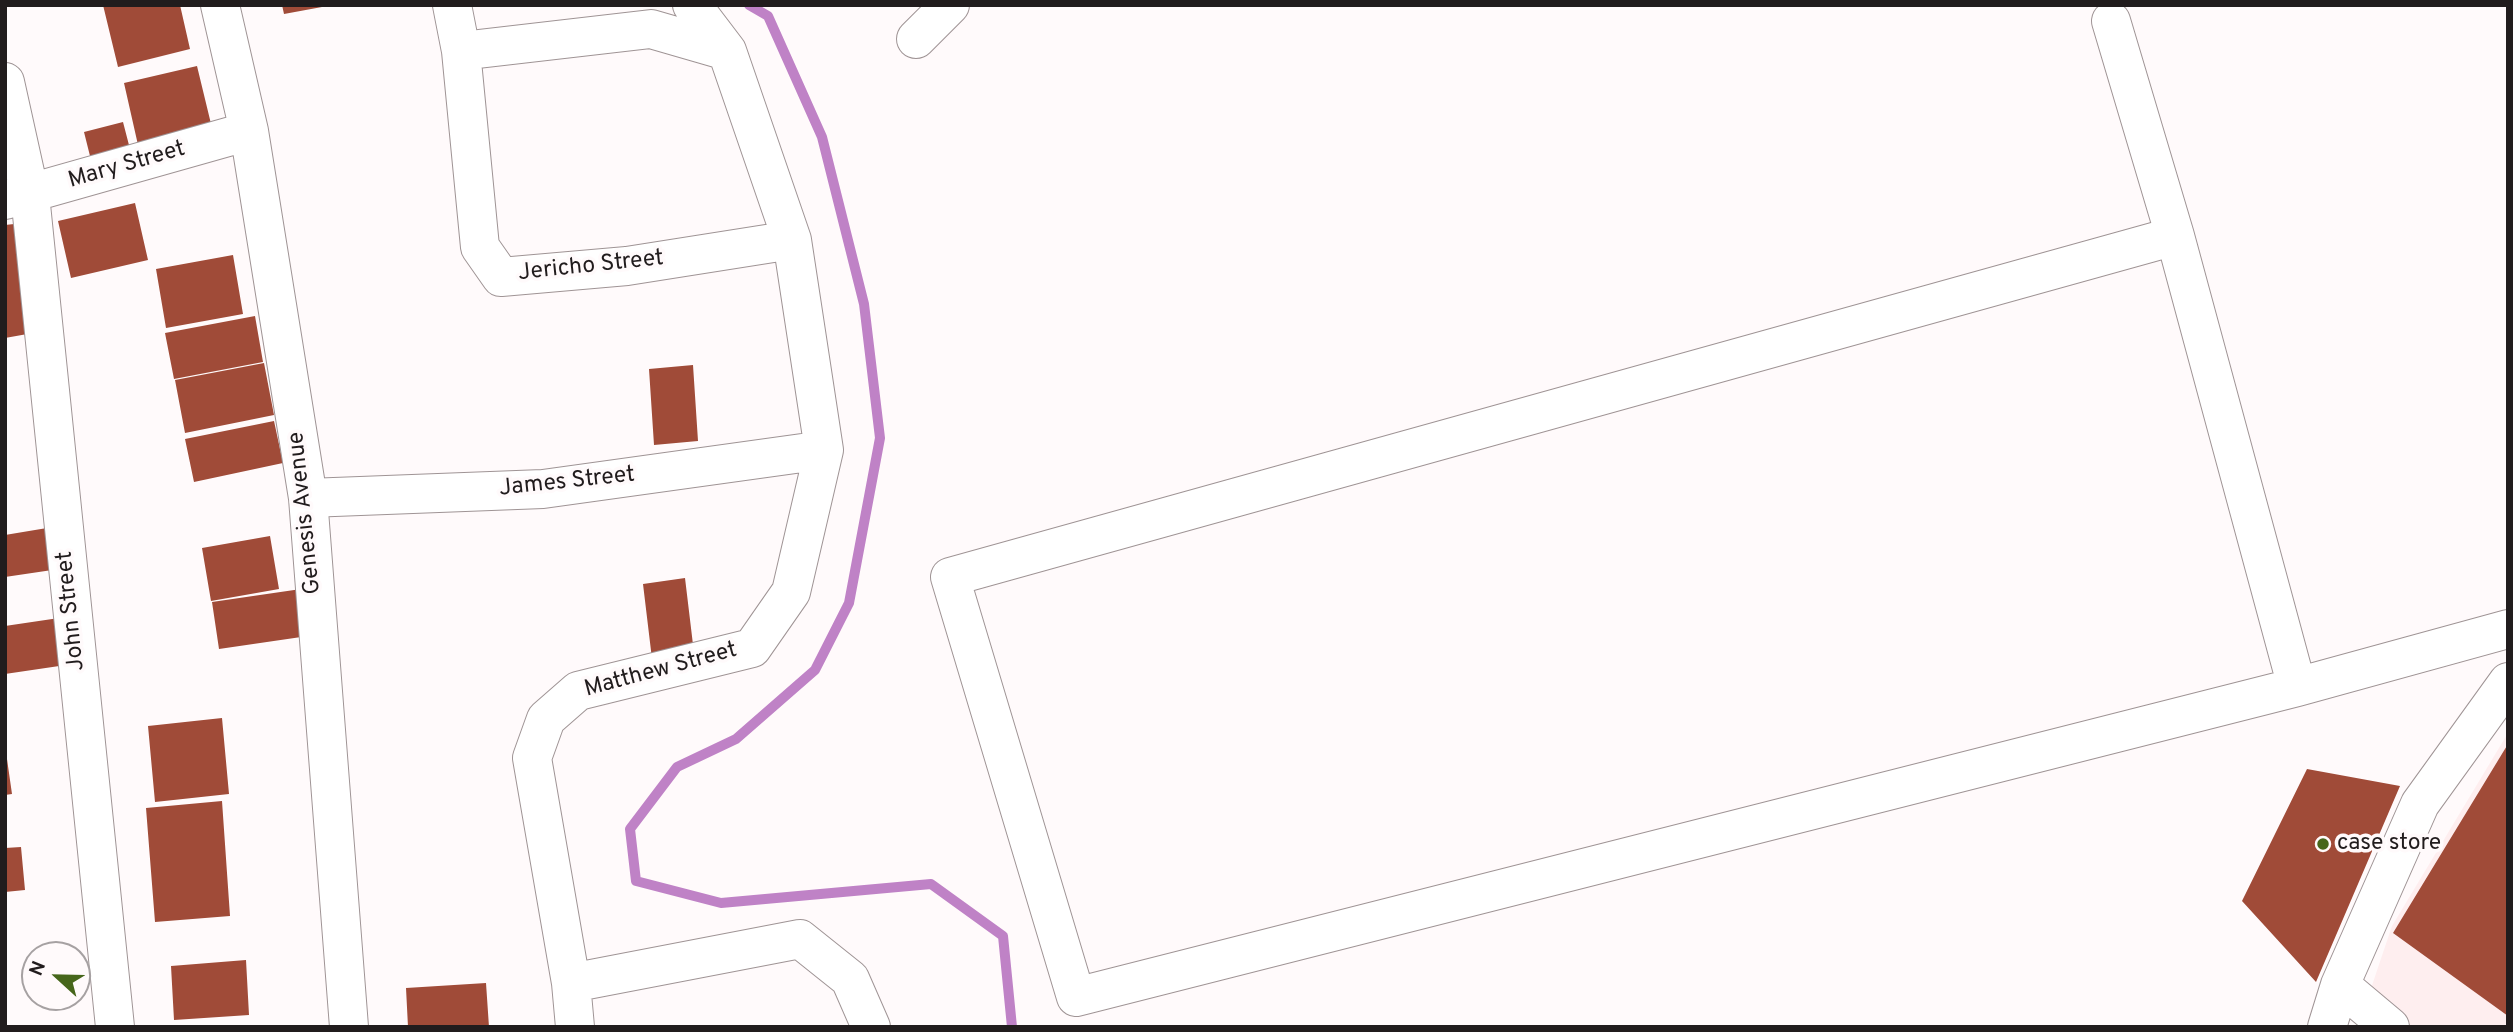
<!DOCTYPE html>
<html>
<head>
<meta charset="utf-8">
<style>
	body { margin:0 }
	#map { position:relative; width:2513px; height:1032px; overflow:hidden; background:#fffafb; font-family:Overpass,sans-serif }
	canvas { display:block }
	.frame { position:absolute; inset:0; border:7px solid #211c1d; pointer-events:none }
	.north { position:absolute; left:21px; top:941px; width:70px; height:70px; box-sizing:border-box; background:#fffafb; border:2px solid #a6a1a2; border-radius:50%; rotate:292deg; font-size:19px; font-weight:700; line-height:28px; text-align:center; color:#211c1d }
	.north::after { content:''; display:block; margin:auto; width:24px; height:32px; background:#46661b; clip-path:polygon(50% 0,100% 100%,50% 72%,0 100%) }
</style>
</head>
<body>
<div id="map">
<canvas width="2513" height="1032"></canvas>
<div class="frame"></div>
<div class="north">N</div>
</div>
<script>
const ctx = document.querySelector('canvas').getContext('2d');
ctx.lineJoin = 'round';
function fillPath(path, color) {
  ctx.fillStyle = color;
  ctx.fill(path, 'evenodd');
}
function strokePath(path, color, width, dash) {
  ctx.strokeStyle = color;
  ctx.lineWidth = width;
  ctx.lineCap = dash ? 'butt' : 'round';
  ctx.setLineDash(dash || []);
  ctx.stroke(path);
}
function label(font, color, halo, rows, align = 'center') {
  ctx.font = font + ' Overpass,sans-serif';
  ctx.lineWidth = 7;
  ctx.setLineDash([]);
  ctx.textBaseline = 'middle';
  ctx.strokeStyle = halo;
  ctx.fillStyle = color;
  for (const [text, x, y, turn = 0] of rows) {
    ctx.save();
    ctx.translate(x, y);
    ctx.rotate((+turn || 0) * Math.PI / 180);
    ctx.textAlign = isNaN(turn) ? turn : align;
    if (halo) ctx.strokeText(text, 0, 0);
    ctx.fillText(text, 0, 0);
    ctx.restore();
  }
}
const built = new Path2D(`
	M2508 733V1027H2358L2392 926Z`);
const stream = new Path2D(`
	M749 5 768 16 822 137 864 304 880 438 849 603 815 670 736 739 677 767 630 829 636 881 721 903 931 884 1003 936 1012 1027`);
const building = new Path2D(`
	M103 5H180L190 49 118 67Z
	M282 5H322V7L284 14Z
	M197 66 212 128 138 145 124 83Z
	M123 122 130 149 91 160 84 132Z
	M135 203 148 260 71 278 58 221Z
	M14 224 33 333 5 338V225Z
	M233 255 243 314 166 328 156 269Z
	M255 316 263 362 174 379 165 333Z
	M264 363 274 415 185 433 175 380Z
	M693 365 698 441 654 445 649 369Z
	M274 421 283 463 194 482 185 439Z
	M53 527 59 569 5 577V535Z
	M270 536 279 589 211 601 202 548Z
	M685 578 694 653 652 659 643 584Z
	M301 589 308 636 219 649 212 602Z
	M59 618 66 665 5 674V626Z
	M222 718 229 794 155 802 148 726Z
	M2508 744V1016L2393 933Z
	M5 745 12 794 5 795Z
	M2307 769 2400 786 2316 982 2242 901Z
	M222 801 230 916 155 922 146 808Z
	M21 847 25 890 5 892V848Z
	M246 960 249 1015 174 1020 171 966Z
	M486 983 489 1027H408L406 988Z`);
const minor = new Path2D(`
	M220 5 249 131 308 498 349 1027
	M452 5 461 51 480 247 501 277 627 266 792 240
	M2111 21 2175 236 950 577 1076 997 2297 687 2508 629
	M916 39 950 5
	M461 51 651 29 727 51
	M5 82 30 195 115 1027
	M5 200 249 131
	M2175 236 2297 687
	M308 498 543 489 824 450
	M571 983 800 939 850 979 871 1027
	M2340 985 2390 1027
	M575 1027 571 983 532 758 546 719 578 691 752 648 791 592 824 450 792 240 727 51 692 5
	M2327 1027 2340 985 2420 804 2508 682`);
const markers = [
	[2323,844,7,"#46661b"]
];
const streetNames = [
	["Mary Street",127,166,-16],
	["Jericho Street",591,267,-6],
	["James Street",567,483,-6],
	["Genesis Avenue",306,513,-96],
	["John Street",72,611,-96],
	["Matthew Street",661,671,-15]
];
const poiNames = [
	["case store",2337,844]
];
fillPath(built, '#feeeef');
strokePath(stream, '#bf82c6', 10);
fillPath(building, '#a04b38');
strokePath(minor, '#9f9495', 40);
strokePath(minor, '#fff', 38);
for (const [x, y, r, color] of markers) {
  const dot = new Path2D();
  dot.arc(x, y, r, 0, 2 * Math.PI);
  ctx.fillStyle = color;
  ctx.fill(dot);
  strokePath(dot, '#fffafb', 2.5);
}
label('23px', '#211c1d', '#fffafb', streetNames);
label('23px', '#211c1d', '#fffafb', poiNames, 'left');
</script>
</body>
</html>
